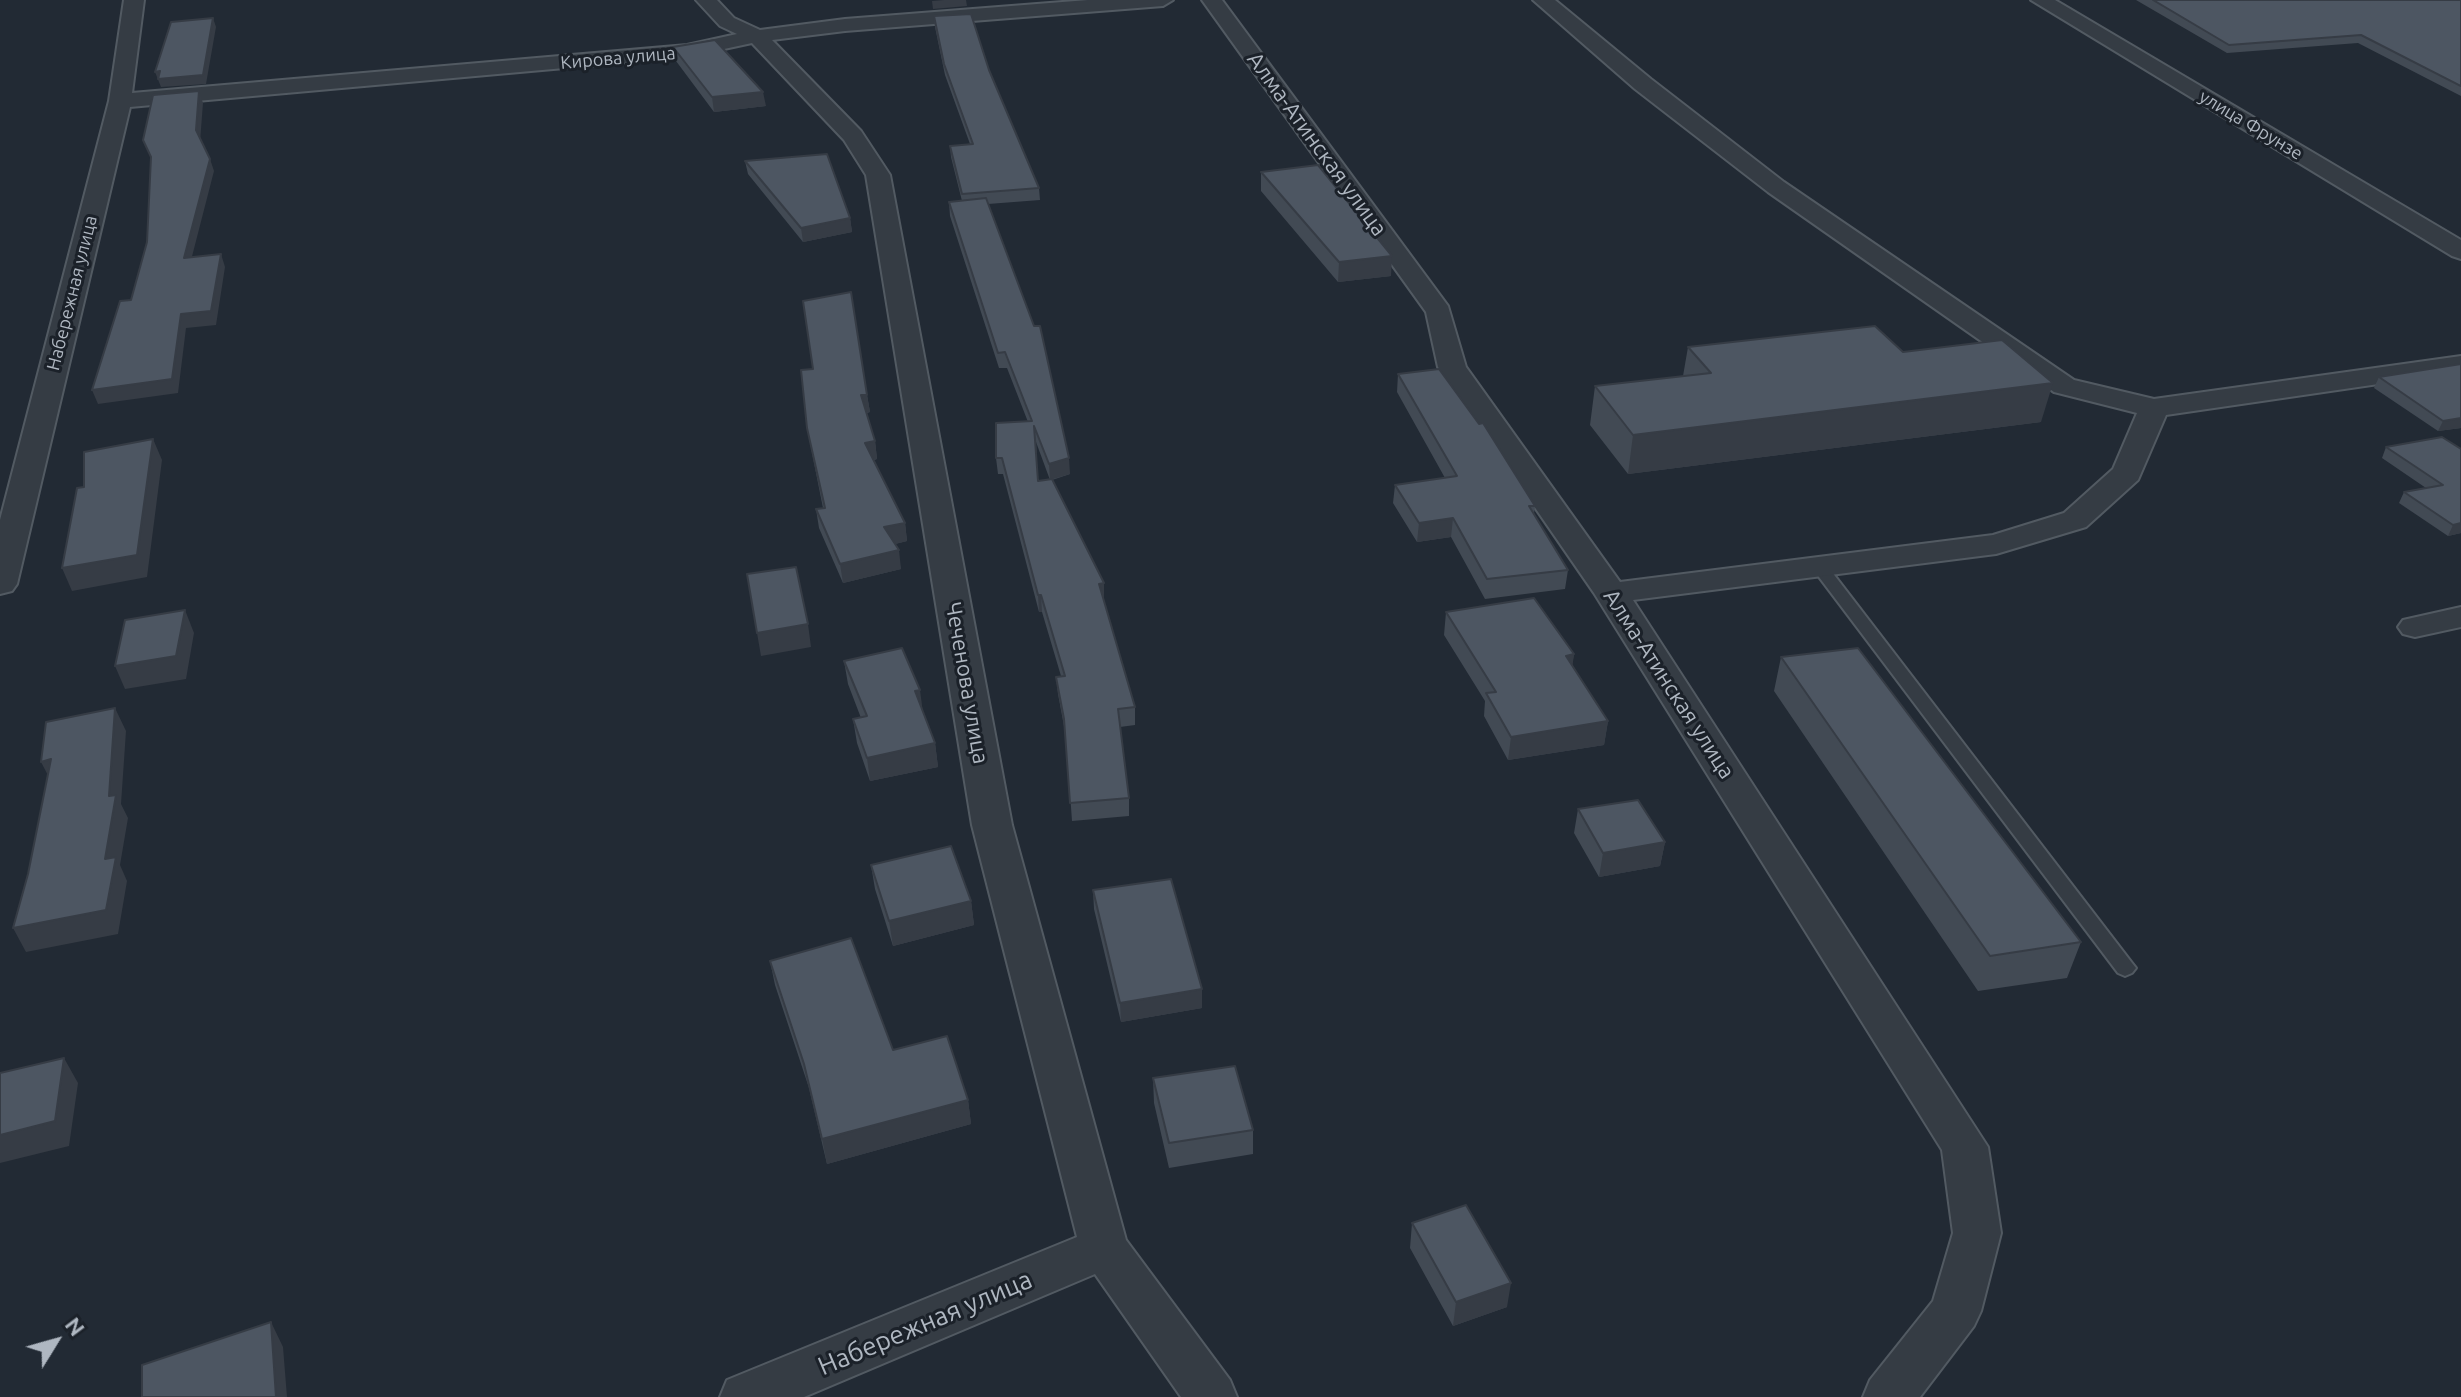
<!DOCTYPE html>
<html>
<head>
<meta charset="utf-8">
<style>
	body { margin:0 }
	#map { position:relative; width:2461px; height:1397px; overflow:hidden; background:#222a34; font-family:Ubuntu,sans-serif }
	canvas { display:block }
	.north { position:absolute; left:16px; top:1301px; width:80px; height:80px; -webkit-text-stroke:6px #1b2129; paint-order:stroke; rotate:53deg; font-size:22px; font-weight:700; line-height:32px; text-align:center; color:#afb7c1 }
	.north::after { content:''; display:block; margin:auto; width:28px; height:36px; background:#afb7c1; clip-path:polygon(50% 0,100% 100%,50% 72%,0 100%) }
</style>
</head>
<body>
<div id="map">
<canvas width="2461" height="1397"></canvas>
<div class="north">N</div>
</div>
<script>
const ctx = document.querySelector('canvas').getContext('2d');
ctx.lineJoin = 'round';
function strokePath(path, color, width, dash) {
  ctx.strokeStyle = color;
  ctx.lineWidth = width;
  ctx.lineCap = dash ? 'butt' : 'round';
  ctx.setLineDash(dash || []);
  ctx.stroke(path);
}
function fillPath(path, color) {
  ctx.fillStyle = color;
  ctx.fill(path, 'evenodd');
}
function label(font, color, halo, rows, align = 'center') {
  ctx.font = font + ' Ubuntu,sans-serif';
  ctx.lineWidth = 6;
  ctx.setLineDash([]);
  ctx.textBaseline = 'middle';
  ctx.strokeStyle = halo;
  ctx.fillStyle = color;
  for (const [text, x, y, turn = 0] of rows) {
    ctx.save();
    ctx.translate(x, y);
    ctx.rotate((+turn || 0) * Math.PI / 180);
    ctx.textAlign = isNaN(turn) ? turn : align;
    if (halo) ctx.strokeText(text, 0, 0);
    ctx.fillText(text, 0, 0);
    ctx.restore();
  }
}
const lane = new Path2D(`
	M1819 561 1825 563 2132 963 2136 968 2132 973 2125 976 2118 973 1813 569 1811 566 1813 563Z`);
const street = new Path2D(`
	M124 0H144L132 93 687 45 737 34 720 26 696 0H717L734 18 760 30 845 19 1088 0H1173L1163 6 845 31 772 40 861 131 890 175 1012 825 1126 1240 1230 1380 1237 1397H1181L1095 1274 804 1397H720L727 1380 1077 1237 972 825 866 175 844 140 752 43 687 57 130 107 17 584 12 591 0 594V520L109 101Z
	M1202 0H1222L1448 306 1466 367 1620 582 1993 535 2064 513 2113 469 2137 413 2054 392 1768 192 1635 89 1533 0H1555L1651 79 1784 182 2074 380 2154 399 2461 356V372L2166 415 2138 480 2086 527 1996 554 1633 600 1988 1147 2001 1233 1981 1311 1974 1326 1920 1397H1863L1870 1380 1933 1301 1953 1233 1942 1150 1594 593 1438 367 1426 312Z
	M2031 0H2055L2461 240V259L2452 256Z
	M2461 607V627L2415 637 2403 634 2398 627 2403 620Z`);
const wall = new Path2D(`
	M2136 0H2461V96L2358 43 2227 53Z
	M934 16 989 70 1039 188 1040 200 988 204 1070 474 1052 480 1104 583V600L1135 707V725L1120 727 1129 798V816L1072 821 1066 737 1058 694 1056 677 1061 676 1042 612H1039L1003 474H998L996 458 1028 422 1007 368H999L950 216 949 202 962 201 951 157 950 146 970 144 945 75 935 27ZM1036 442 1050 480 1038 481Z
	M673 47 766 106 714 112 676 61Z
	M745 161 850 218 852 232 803 242 748 174Z
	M1261 172 1391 276 1338 282 1261 191Z
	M1688 347 1903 352 2041 422 1628 474 1590 425 1595 386 1683 376Z
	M2461 364V428L2438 431 2374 388 2379 377Z
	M1398 374 1535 506 1534 514 1568 570 1565 589 1485 599 1451 537 1417 542 1393 503 1395 485 1445 478 1397 392Z
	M867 395 870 412 867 413 875 441 877 459 874 460 905 523 907 541 895 544 901 569 843 583 819 528 816 509 823 508 807 428Z
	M2386 447 2461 449V533L2448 536 2399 503 2404 492 2426 488 2382 458Z
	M1446 612 1574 654 1572 665 1608 721 1604 745 1508 760 1484 716 1485 701 1444 635Z
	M1781 657 2081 942 2067 978 1978 991 1774 691Z
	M844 661 923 712 935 743 938 767 870 781 857 743 853 719 861 718 848 684Z
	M1578 809 1665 842 1660 866 1599 877 1574 833Z
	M871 865 971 901 974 925 893 946 875 889Z
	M1093 890 1202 989V1008L1121 1022 1094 909Z
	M770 961 893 1050 968 1100 971 1124 827 1164 809 1088 775 985Z
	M1153 1078 1253 1130V1154L1169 1168 1154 1103Z
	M1412 1223 1507 1307 1453 1326 1410 1248Z`);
const shadedWall = new Path2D(`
	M944 0H966L967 6 933 9 932 1Z
	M213 18 216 27 206 84 161 87 155 72Z
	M199 91 203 103 200 142 196 130Z
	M763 92 766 106 714 112 712 97Z
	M210 159 214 171 188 272 184 258Z
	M850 218 852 232 803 242 801 228Z
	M221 254 225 267 216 325 186 328 178 393 98 404 92 390 181 314Z
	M1392 256 1391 276 1338 282 1339 262Z
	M2053 383 2041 422 1628 474 1633 435Z
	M861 395H867L870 412 864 413Z
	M2461 418V428L2438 431 2443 421Z
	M153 439 162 460 147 577 72 591 62 568Z
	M875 441 877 459 868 461 865 443Z
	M1069 458 1070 474 1050 480 1049 464Z
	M1453 518 1451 537 1417 542 1419 523Z
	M905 523 907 541 887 546 884 527Z
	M2461 523V533L2448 536 2453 525Z
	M899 550 901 569 843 583 840 564Z
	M1104 583V600L1100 601 1099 584Z
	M1038 595H1041L1042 612H1039Z
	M185 610 194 633 186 679 125 689 115 666Z
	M808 624 811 647 761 656 757 633Z
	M1574 654 1571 677 1566 656Z
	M920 690 923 713 915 691Z
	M115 708 126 731 121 804 128 818 120 865 127 881 118 934 26 952 13 928 105 859Z
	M1608 721 1604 745 1508 760 1511 737Z
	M935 743 938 767 870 781 867 758Z
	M51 759 53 785 41 762Z
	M1665 842 1660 866 1599 877 1603 853Z
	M971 901 974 925 893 946 889 921Z
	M1202 989V1008L1121 1022 1120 1003Z
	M64 1058 78 1083 69 1146 0 1163V1135Z
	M968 1100 971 1124 827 1164 822 1139Z
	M1511 1283 1507 1307 1453 1326 1456 1302Z
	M271 1322 283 1347 287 1397H276Z`);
const building = new Path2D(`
	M2153 0H2461V86L2361 35 2229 45Z
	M971 14 989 70 1039 188 962 194 950 146 973 144 944 64 934 16Z
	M213 18 203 75 158 79 160 71 155 72 171 22Z
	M715 40 763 92 712 97 673 47Z
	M199 91 196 130 210 159 184 258 221 254 211 311 181 314 172 379 92 390 120 301 131 300 147 242 151 157 143 140 153 95Z
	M827 154 850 218 801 228 745 161Z
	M1318 165 1392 256 1339 262 1261 172Z
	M986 198 1034 326H1040L1069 458 1049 464 1034 426 1038 481 1052 479 1104 583 1099 584 1135 707 1118 709 1129 798 1070 803 1064 719 1056 677 1065 676 1041 595H1038L1002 458H996V423L1032 421 1005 352 998 353 949 202Z
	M851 292 867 395H861L875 441 865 443 905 523 884 527 899 550 840 564 816 509 825 508 807 428 801 370 813 369 803 301Z
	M1875 326 1903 352 2002 340 2053 383 1633 435 1595 386 1711 373 1688 347Z
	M2461 364V418L2443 421 2379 377Z
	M1439 369 1479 424 1483 423 1535 506H1529L1568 570 1487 579 1453 518 1419 523 1395 485 1457 476 1398 374Z
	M2442 437 2461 449V523L2453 525 2404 492 2443 485 2386 447Z
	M153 439 137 555 62 568 77 488 84 487V452Z
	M796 567 808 624 757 633 747 574Z
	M1534 598 1574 654 1566 656 1608 721 1511 737 1486 693 1496 692 1446 612Z
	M185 610 176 656 115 666 125 620Z
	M902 648 920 690 915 691 935 743 867 758 853 719 867 716 844 661Z
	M1858 648 2081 942 1990 956 1781 657Z
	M115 708 109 796 116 795 105 859 116 857 106 910 13 928 28 874 51 759 41 762 46 722Z
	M1638 800 1665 842 1603 853 1578 809Z
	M951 846 971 901 889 921 871 865Z
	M1171 879 1202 989 1120 1003 1093 890Z
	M851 938 893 1050 947 1036 968 1100 822 1139 804 1064 770 961Z
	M64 1058 55 1121 0 1135V1073Z
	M1235 1066 1253 1130 1169 1143 1153 1078Z
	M1466 1205 1511 1283 1456 1302 1412 1223Z
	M271 1322 276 1397H142V1365Z`);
const farStreetnames = [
	["Кирова улица",618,58,-5],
	["улица Фрунзе",2251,125,31],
	["Набережная улица",72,293,-76]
];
const streetNames = [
	["Алма-Атинская улица",1317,144,54],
	["Чеченова улица",967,683,80],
	["Алма-Атинская улица",1669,684,57]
];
const nearStreetnames = [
	["Набережная улица",925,1323,-23]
];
strokePath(lane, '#525a62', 4);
strokePath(street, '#525a62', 4);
fillPath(lane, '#353c44');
fillPath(street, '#353c44');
fillPath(wall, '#424a54');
fillPath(shadedWall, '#363c45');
fillPath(building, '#4d5662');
strokePath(building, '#363c45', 2);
label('18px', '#afb7c1', '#1b2129', farStreetnames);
label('22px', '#afb7c1', '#1b2129', streetNames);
label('26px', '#afb7c1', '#1b2129', nearStreetnames);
</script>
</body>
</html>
